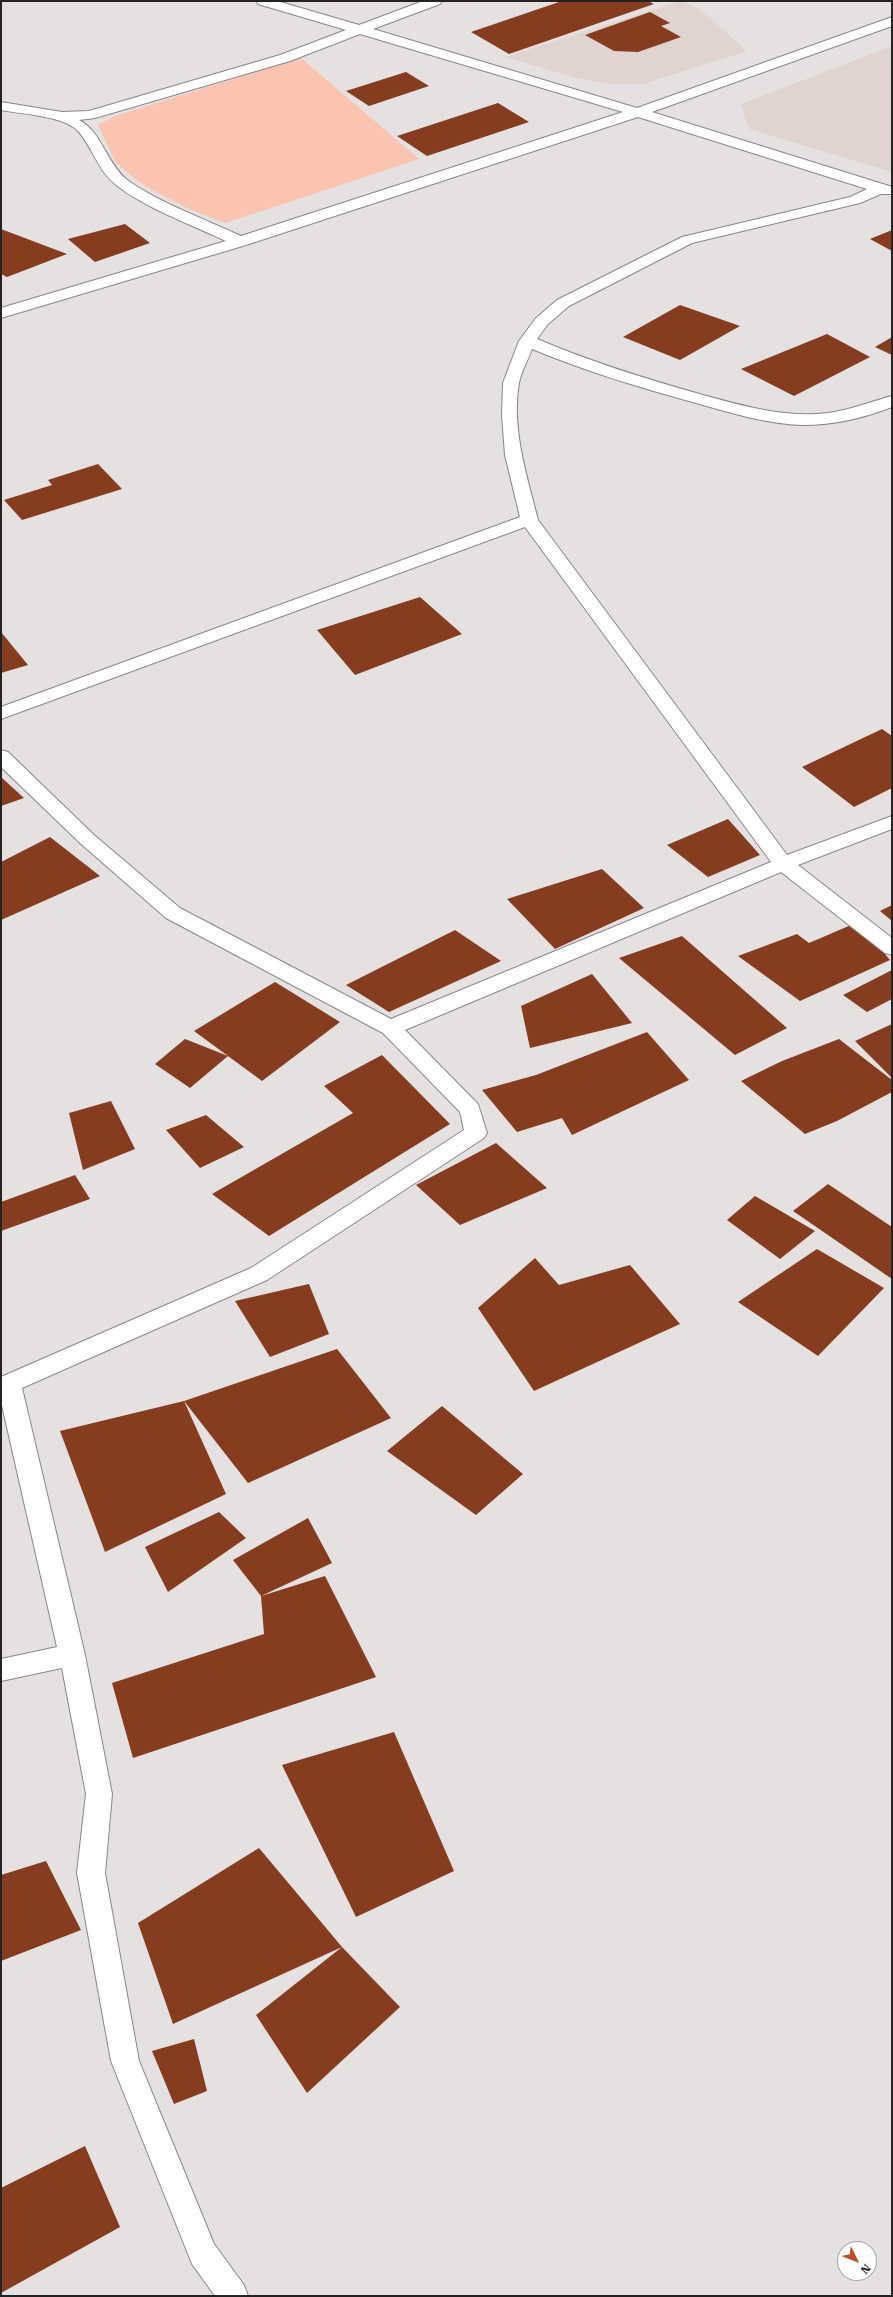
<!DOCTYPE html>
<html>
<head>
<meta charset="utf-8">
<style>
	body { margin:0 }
	#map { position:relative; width:893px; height:2297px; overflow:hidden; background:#e5e1e0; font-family:"Roboto Serif",serif }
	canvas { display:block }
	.frame { position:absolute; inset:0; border:2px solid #242322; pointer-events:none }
	.north { position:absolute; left:837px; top:2241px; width:40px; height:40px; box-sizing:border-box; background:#fff; border:1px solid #a7a7a7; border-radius:50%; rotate:133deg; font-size:11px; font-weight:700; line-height:16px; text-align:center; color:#242322 }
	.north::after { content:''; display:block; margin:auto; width:14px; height:18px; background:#b64f26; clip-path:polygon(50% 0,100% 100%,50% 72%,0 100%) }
</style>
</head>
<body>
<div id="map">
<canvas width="893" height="2297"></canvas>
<div class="frame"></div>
<div class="north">N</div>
</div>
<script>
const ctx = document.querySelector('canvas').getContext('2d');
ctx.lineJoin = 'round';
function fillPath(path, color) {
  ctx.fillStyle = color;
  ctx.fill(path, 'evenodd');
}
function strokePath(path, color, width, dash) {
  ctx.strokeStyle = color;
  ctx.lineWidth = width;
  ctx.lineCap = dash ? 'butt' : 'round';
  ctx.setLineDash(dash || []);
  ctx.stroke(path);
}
const built = new Path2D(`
	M681 1 698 8 747 51 643 84H610L576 78 505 57Z
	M892 46V172L749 129 741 104Z`);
const green = new Path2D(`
	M301 58 419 159 225 223 187 208 143 185 116 163 98 125 115 116Z`);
const building = new Path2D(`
	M562 1H648L654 4 509 54 471 32Z
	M650 12 670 23 661 26 681 37 638 52 614 51 585 35Z
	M406 72 429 86 369 106 346 91Z
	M498 103 529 122 427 156 397 136Z
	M125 224 150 243 95 262 68 239Z
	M1 229 67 254 7 277 1 274Z
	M892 230V251L870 239Z
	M680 305 740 326 680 360 623 337Z
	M827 334 870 357 794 396 741 369Z
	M892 337V355L875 347Z
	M98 464 122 489 22 520 4 500 52 485 48 480Z
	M420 597 462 634 355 675 317 630Z
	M1 632 28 665 1 673Z
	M882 729 892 736V788L854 807 802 767Z
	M1 777 24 798 1 806Z
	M728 819 760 855 708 877 667 845Z
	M50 837 100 876 1 920V862Z
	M602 869 644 908 555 949 507 899Z
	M892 905V921L880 911Z
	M858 922 890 960 800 1001 738 956 797 934 809 943Z
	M455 930 501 961 389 1012 346 985Z
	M682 936 787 1028 735 1055 619 958Z
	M892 970V999L867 1012 843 995Z
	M592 974 632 1023 530 1048 521 1006Z
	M275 982 340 1022 262 1081 194 1031Z
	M892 1024V1078L855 1041Z
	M647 1032 689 1080 572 1135 562 1118 517 1132 482 1090 536 1075Z
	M185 1039 228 1056 190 1088 155 1064Z
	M839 1039 892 1080V1092L837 1121 805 1134 741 1081 782 1061Z
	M382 1055 450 1124 269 1236 212 1194 353 1113 324 1086Z
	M111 1101 135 1149 83 1170 69 1113Z
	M206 1115 244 1147 200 1168 166 1130Z
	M496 1143 547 1188 460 1225 416 1185Z
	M75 1175 90 1199 1 1231V1202Z
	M828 1184 892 1227V1279L793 1211Z
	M755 1196 815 1231 780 1259 727 1220Z
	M817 1249 884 1288 818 1356 738 1302Z
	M535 1258 559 1285 630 1265 680 1324 534 1391 478 1308Z
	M309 1284 329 1334 270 1357 235 1301Z
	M337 1349 391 1418 248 1483 184 1401Z
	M184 1401 226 1494 105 1552 60 1431Z
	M442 1406 523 1474 476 1515 387 1451Z
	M219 1512 246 1538 168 1592 145 1547Z
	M308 1518 332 1563 261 1596 325 1576 376 1677 133 1758 112 1683 264 1634 261 1596 233 1560Z
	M394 1732 454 1871 356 1917 282 1765Z
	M259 1848 342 1947 173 2024 138 1923Z
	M46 1861 81 1930 1 1961V1875Z
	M342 1947 400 2007 307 2093 256 2015Z
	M194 2039 207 2091 174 2104 152 2051Z
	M85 2146 120 2227 1 2293V2188Z`);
const minor = new Path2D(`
	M256 1H277L359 25 423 1H442L440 4 373 29 637 108 892 17V26L652 112 886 185 892 187V194H881L860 203 692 243 569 306 548 324 537 339C591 362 646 379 703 395 740 405 777 416 816 414 843 413 866 403 892 396V407C864 418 833 425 803 425 767 424 731 413 696 403 641 388 585 371 532 349 528 360 521 372 519 383 511 428 527 476 538 520L787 855 892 816V829L798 865 892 938V955L885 953 781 872 405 1030 478 1104 487 1133 484 1138 267 1280 22 1388 85 1655 112 1794 105 1873 139 2061 214 2244 244 2285 248 2296H215L192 2264 111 2061 77 1873 86 1794 62 1668 1 1681V1659L57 1647 1 1401V1377L251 1268 464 1130 460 1112 383 1033 166 918 80 843 1 767V750L8 752 94 835 180 908 391 1019 771 862 525 527 1 719V707L520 517 505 455 502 415 503 383 519 341 536 318 557 300 682 237 850 197 867 189 638 117 246 245 1 318V308L226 241C194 226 141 206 115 184 98 170 93 149 79 132 66 116 21 114 1 110V102L62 112 89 111 280 55 346 30 258 4ZM360 34 623 112 241 236C207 220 155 201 126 179 106 162 102 132 79 120L95 118 290 61Z`);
fillPath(built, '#e0d4d0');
fillPath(green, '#fbc4b0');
fillPath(building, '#853c1f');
strokePath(minor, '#8a8685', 2);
fillPath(minor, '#fff');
</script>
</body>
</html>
